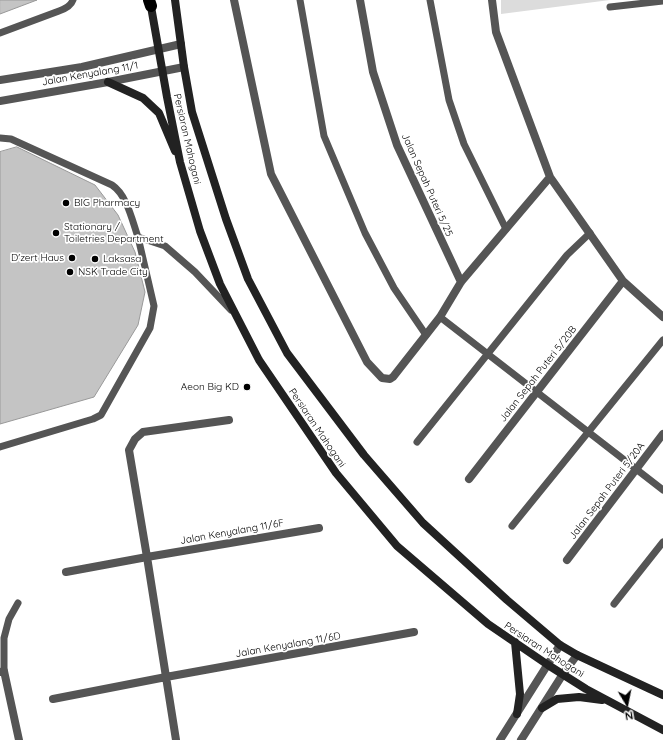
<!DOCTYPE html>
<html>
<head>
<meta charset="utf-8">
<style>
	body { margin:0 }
	#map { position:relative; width:663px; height:740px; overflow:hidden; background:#fff; font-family:Quicksand,sans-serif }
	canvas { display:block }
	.north { position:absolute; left:607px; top:684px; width:40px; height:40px; -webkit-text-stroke:3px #fff; paint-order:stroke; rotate:170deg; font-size:11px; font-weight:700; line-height:16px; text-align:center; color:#000 }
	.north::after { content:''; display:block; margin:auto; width:14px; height:18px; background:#000; clip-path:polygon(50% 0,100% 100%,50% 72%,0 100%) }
</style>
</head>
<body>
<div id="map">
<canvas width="663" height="740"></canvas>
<div class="north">N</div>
</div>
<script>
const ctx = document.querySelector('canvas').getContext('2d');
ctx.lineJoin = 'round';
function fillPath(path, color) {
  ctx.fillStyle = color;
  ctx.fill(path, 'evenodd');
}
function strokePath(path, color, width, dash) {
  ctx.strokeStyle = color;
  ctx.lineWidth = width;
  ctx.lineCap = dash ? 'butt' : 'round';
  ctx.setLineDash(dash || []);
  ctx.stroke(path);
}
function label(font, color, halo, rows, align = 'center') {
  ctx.font = font + ' Quicksand,sans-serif';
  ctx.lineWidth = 3.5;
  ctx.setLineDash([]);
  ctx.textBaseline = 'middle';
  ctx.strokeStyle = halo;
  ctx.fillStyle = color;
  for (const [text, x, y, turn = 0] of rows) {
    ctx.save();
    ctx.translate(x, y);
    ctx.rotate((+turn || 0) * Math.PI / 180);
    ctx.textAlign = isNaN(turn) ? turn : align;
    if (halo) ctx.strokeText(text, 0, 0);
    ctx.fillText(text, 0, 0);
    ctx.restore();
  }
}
const green = new Path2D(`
	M501 0H610L501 14Z`);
const building = new Path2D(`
	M0 0H37L0 14Z
	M17 147 95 185 118 215 135 252 145 292 138 325 94 397 0 424V152Z`);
const service = new Path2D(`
	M300 0 324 136 365 233 394 288 426 335
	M430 0 449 100 464 144 506 229
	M610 7 663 1
	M0 33 59 11C65 9 71 6 73 0
	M0 138 11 139 112 185C127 195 132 220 138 237L165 246 195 272 231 310
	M440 317 663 490
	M417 442 567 255 590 233
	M0 447 93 419 101 415 150 328 154 306 138 237
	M512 526 663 340
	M614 604 663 542
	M4 671V638L9 619 18 603`);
const minor = new Path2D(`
	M234 0 271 174 367 362 382 378 390 379 393 377 440 317 461 282 550 177
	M360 0 373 72 397 145 461 282
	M492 0 496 32 550 177 623 281 663 317
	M0 80 82 67 181 44
	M0 101 108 82 184 67
	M469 479 623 281
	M567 560 663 434
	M66 572 147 557 319 528
	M0 672 4 671 19 740
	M53 699 166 677 414 632
	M176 740 147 557 129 450 135 439 143 432 229 420`);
const tertiary = new Path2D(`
	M500 740 560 645
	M521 740 563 674 577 655`);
const secondary = new Path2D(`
	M175 0 184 67 192 112 226 219 248 279 287 353 364 455 423 523 507 600 560 645 577 655 663 695
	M150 1 167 97 180 162 200 231 220 284 259 360 336 473 397 546 488 624 548 665 586 689 663 730
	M108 82 143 98 159 113 175 151
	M515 642 520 694 517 714
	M542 708 557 699 579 697 602 700`);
const motorway = new Path2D(`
	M149 0 151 6`);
const markers = [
	[66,203,4,"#000"],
	[56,233,4,"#000"],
	[72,258,4,"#000"],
	[95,259,4,"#000"],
	[70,272,4,"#000"],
	[247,387,4,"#000"]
];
const streetNames = [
	["Jalan Kenyalang 11/1",90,74,-10],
	["Persiaran Mahogani",187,139,77],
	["Jalan Sepah Puteri 5/25",427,185,66],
	["Jalan Sepah Puteri 5/20B",538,374,-52],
	["Persiaran Mahogani",317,428,56],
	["Jalan Sepah Puteri 5/20A",607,491,-53],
	["Jalan Kenyalang 11/6F",232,532,-10],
	["Jalan Kenyalang 11/6D",288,645,-10],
	["Persiaran Mahogani",544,650,33]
];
const poiNames = [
	["BIG Pharmacy",74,203],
	["Stationary /",64,227],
	["Toiletries Department",64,239],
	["D'zert Haus",64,258,"right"],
	["Laksasa",103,259],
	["NSK Trade City",78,272],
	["Aeon Big KD",239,387,"right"]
];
fillPath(green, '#dcdcdc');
fillPath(building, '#c4c4c4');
strokePath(building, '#999', 1);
strokePath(service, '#555', 7);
strokePath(minor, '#555', 8);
strokePath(tertiary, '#555', 8);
strokePath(secondary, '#222', 8);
strokePath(motorway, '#000', 12);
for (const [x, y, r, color] of markers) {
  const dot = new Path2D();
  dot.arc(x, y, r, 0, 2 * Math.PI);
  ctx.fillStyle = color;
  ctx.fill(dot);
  strokePath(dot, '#fff', 1.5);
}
label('10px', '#000', '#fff', streetNames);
label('10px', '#000', '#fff', poiNames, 'left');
</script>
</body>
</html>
